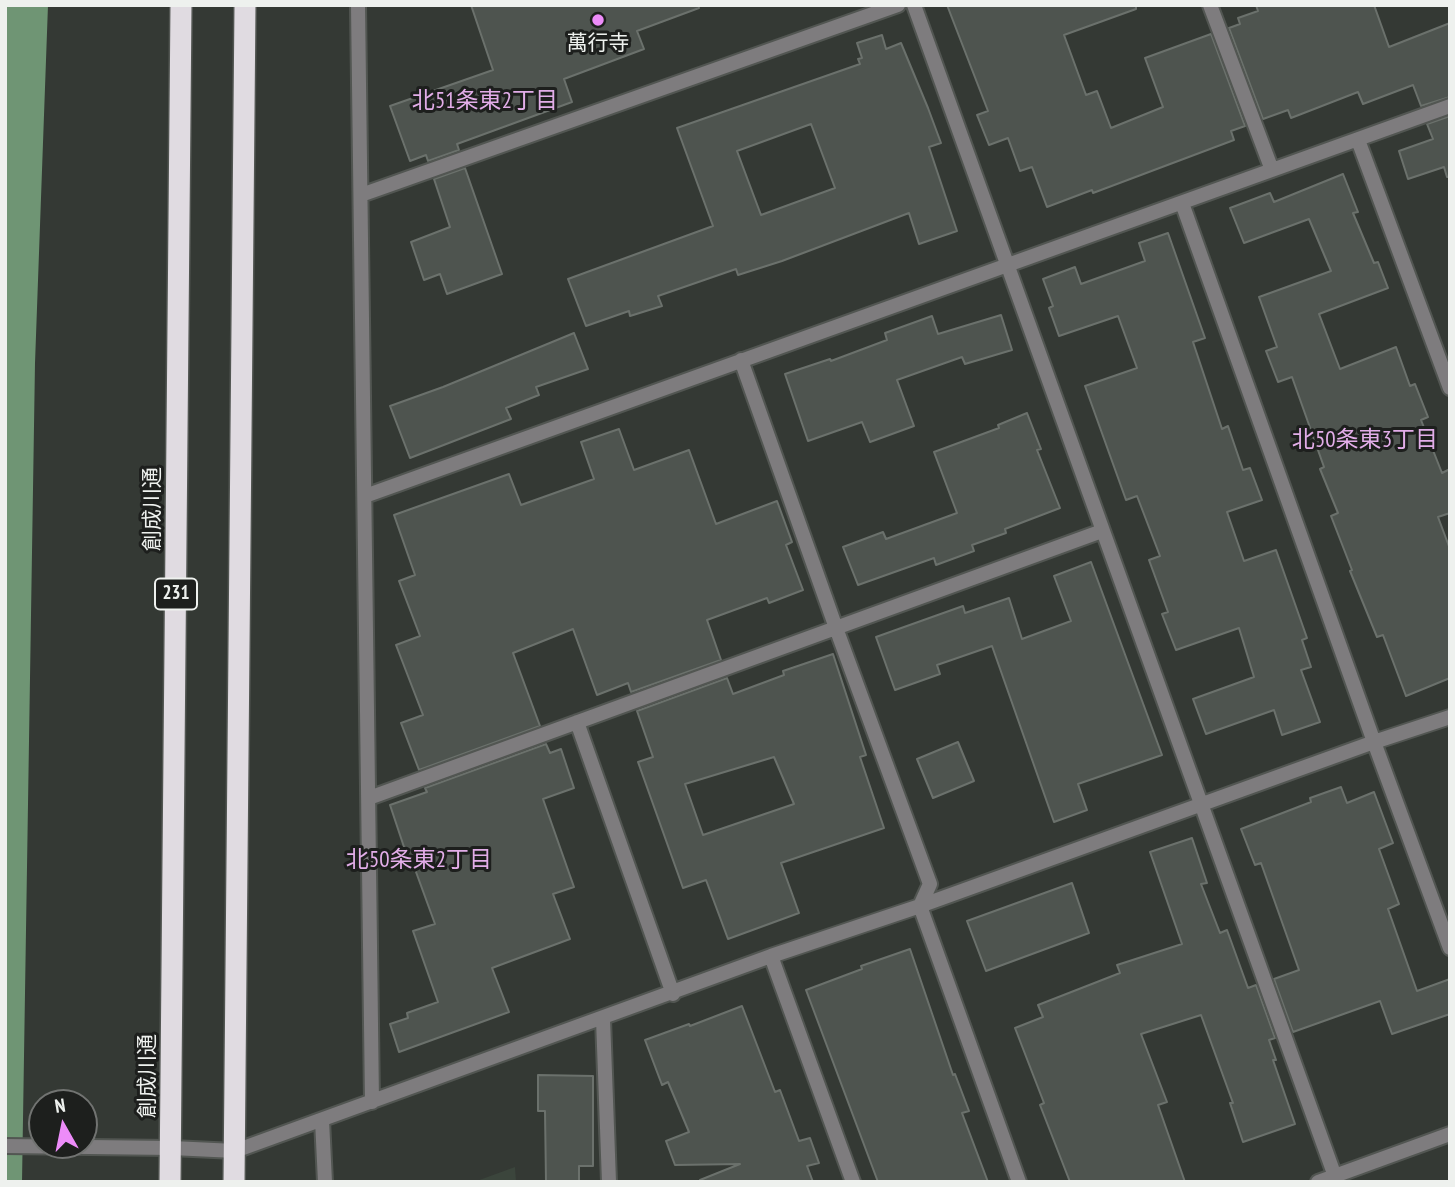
<!DOCTYPE html>
<html>
<head>
<meta charset="utf-8">
<style>
	body { margin:0 }
	#map { position:relative; width:1455px; height:1187px; overflow:hidden; background:#343934; font-family:"PT Sans Narrow",sans-serif }
	canvas { display:block }
	.frame { position:absolute; inset:0; border:7px solid #eef1ee; pointer-events:none }
	.north { position:absolute; left:28px; top:1089px; width:70px; height:70px; box-sizing:border-box; background:#1d1f1d; border:2px solid #717371; border-radius:50%; rotate:351deg; font-size:19px; font-weight:700; line-height:28px; text-align:center; color:#eef1ee }
	.north::after { content:''; display:block; margin:auto; width:24px; height:32px; background:#ed8cf9; clip-path:polygon(50% 0,100% 100%,50% 72%,0 100%) }
</style>
</head>
<body>
<div id="map">
<canvas width="1455" height="1187"></canvas>
<div class="frame"></div>
<div class="north">N</div>
</div>
<script>
const ctx = document.querySelector('canvas').getContext('2d');
ctx.lineJoin = 'round';
function fillPath(path, color) {
  ctx.fillStyle = color;
  ctx.fill(path, 'evenodd');
}
function strokePath(path, color, width, dash) {
  ctx.strokeStyle = color;
  ctx.lineWidth = width;
  ctx.lineCap = dash ? 'butt' : 'round';
  ctx.setLineDash(dash || []);
  ctx.stroke(path);
}
function label(font, color, halo, rows, align = 'center') {
  ctx.font = font + ' "PT Sans Narrow","Noto Sans JP",sans-serif';
  ctx.lineWidth = 6;
  ctx.setLineDash([]);
  ctx.textBaseline = 'middle';
  ctx.strokeStyle = halo;
  ctx.fillStyle = color;
  for (const [text, x, y, turn = 0] of rows) {
    ctx.save();
    ctx.translate(x, y);
    ctx.rotate((+turn || 0) * Math.PI / 180);
    ctx.textAlign = isNaN(turn) ? turn : align;
    if (halo) ctx.strokeText(text, 0, 0);
    ctx.fillText(text, 0, 0);
    ctx.restore();
  }
}
const built = new Path2D(`
	M515 1167 516 1182H474Z`);
const water = new Path2D(`
	M5 5H48L35 363 22 1182H5Z`);
const building = new Path2D(`
	M471 5H698L699 8 637 31 644 49 564 79 572 102 457 144 459 150 428 161 426 155 410 161 390 106 493 70Z
	M947 5H1136V9L1064 35 1086 95 1097 91 1111 128 1163 107 1145 58 1211 34 1245 126 1231 131 1234 140 1093 193 1092 190 1047 207 1032 167 1020 171 1008 138 989 145 977 115 988 111Z
	M1256 5H1374L1389 47 1450 23V97L1421 106 1413 85 1363 104 1358 92 1291 118 1288 110 1263 119 1229 28 1240 24 1238 18 1258 11Z
	M882 35 886 49 901 43 928 108 941 143 929 147 957 231 919 244 909 213 782 261 738 275 736 269 658 296 662 306 630 316 629 311 586 326 568 279 713 226 677 128 860 64 858 59 862 58 857 43ZM811 124 835 188 761 215 737 151Z
	M1450 116V177H1447L1444 167 1408 179 1399 151 1433 139 1427 124Z
	M465 168 502 274 447 294 440 274 424 280 411 242 450 227 434 179Z
	M1343 174 1358 212 1353 213 1374 263 1378 262 1388 288 1319 314 1340 369 1396 347 1410 386 1415 384 1428 417 1421 420 1442 473 1450 469V513L1438 517 1450 549V678L1406 696 1383 635 1377 637 1350 571 1352 570 1331 516 1338 513 1320 469 1324 467 1292 377 1278 382 1266 351 1277 347 1259 297 1331 271 1309 219 1244 243 1230 208 1270 193 1274 202Z
	M1168 233 1205 338 1193 342 1222 429 1228 426 1243 470 1250 468 1262 500 1227 512 1244 561 1276 550 1307 638 1302 640 1311 667 1301 670 1320 722 1282 735 1274 710 1206 734 1193 699 1254 677 1239 628 1176 650 1162 614 1168 612 1149 560 1160 556 1137 496 1126 500 1085 386 1137 368 1118 316 1059 336 1049 308 1053 306 1043 279 1075 267 1081 284 1145 261 1139 243Z
	M1001 315 1012 350 965 364 962 357 897 380 914 426 870 442 862 422 808 441 785 374 830 359 831 361 887 340 885 333 932 316 938 334Z
	M574 333 588 369 536 387 539 395 506 408 511 419 410 458 390 406 443 387Z
	M1027 413 1041 449 1037 450 1060 508 1005 529 1006 533 972 545 974 551 936 565 934 558 858 585 843 547 883 532 886 539 957 513 934 452 999 428 998 425Z
	M619 429 634 470 689 450 716 524 777 501 792 542 786 545 803 590 769 603 767 598 707 620 721 660 631 692 628 683 597 695 573 629 513 653 540 726 419 770 401 723 423 715 396 645 420 636 399 581 415 575 394 515 509 474 521 505 594 479 581 442Z
	M1091 562 1162 755 1078 784 1087 810 1054 822 992 646 937 665 940 674 895 690 876 637 963 606 965 613 1009 598 1022 639 1071 621 1054 576Z
	M833 654 866 755 860 757 884 828 781 863 799 913 728 939 706 880 683 888 638 762 653 757 637 711 727 678 733 694 784 675 783 671ZM774 757 794 804 703 835 685 784Z
	M958 742 974 781 933 798 917 759Z
	M546 744 550 753 561 749 574 788 543 799 574 887 553 894 570 939 492 968 509 1012 399 1052 390 1024 408 1018 407 1013 438 1002 413 931 435 924 412 861 409 862 390 805 427 792 425 788Z
	M1341 787 1347 803 1374 792 1393 843 1379 849 1399 904 1388 909 1417 991 1450 979V1014L1392 1034 1380 1001 1293 1032 1274 979 1299 970 1261 863 1255 865 1241 829 1311 802 1310 798Z
	M1192 838 1207 883 1201 884 1220 933 1227 930 1248 988 1256 985 1275 1038 1269 1040 1276 1060H1273L1295 1124 1243 1142 1230 1103H1233L1201 1015 1141 1034 1167 1102 1158 1105 1185 1182H1070L1040 1105 1044 1103 1015 1028 1043 1017 1038 1005 1120 973 1117 965 1182 944 1150 852Z
	M1072 883 1089 933 986 971 967 921Z
	M910 949 953 1075 955 1074 969 1111 962 1113 988 1182H878L806 990 862 969 861 966Z
	M742 1006 775 1092 780 1090 799 1141 810 1138 819 1163 807 1166 813 1182H700V1180L740 1164 675 1165 666 1141 689 1132 668 1082 662 1085 645 1040 689 1024 690 1026Z
	M538 1075 593 1076V1166H579V1182H546L545 1111H538Z`);
const street = new Path2D(`
	M358 5 372 1102
	M914 5 1337 1182
	M1210 5 1272 170
	M1358 140 1450 388
	M361 195 898 5
	M1182 203 1374 742 1450 948
	M741 360 836 628 930 884 920 906 1019 1182
	M365 496 1450 106
	M577 722 673 994
	M369 798 1102 531
	M771 956 853 1182
	M603 1019 609 1182
	M322 1120 325 1182
	M5 1146 172 1148 235 1151 771 956 920 906 1374 742 1450 717
	M1318 1182 1450 1134`);
const highway = new Path2D(`
	M170 1182 181 5
	M234 1182 245 5`);
const markers = [
	[598,20,7,"#ed8cf9"]
];
const shields = [
	[176,594,42]
];
const shieldNames = [
	["231",176,594]
];
const poiNames = [
	["萬行寺",598,44]
];
const streetNames = [
	["創成川通",153,509,-90],
	["創成川通",148,1076,-90]
];
const neighbourhoodNames = [
	["北51条東2丁目",485,101],
	["北50条東3丁目",1365,440],
	["北50条東2丁目",419,860]
];
fillPath(built, '#3b453c');
fillPath(water, '#6f9574');
fillPath(building, '#4e544f');
strokePath(building, '#6b716c', 2);
strokePath(street, '#525652', 18);
strokePath(highway, '#525652', 24);
strokePath(street, '#7e7c7e', 14);
strokePath(highway, '#e0dbe1', 21);
for (const [x, y, r, color] of markers) {
  const dot = new Path2D();
  dot.arc(x, y, r, 0, 2 * Math.PI);
  ctx.fillStyle = color;
  ctx.fill(dot);
  strokePath(dot, '#1d1f1d', 2.5);
}
for (const [x, y, w] of shields) {
  const box = new Path2D();
  box.roundRect(x - w / 2, y - 15.5, w, 31, 5);
  ctx.fillStyle = '#1d1f1d';
  ctx.fill(box);
  strokePath(box, '#eef1ee', 2);
}
label('bold 19px', '#eef1ee', null, shieldNames);
label('21px', '#eef1ee', '#1d1f1d', poiNames);
label('21px', '#eef1ee', '#1d1f1d', streetNames);
label('23px', '#e2ade8', '#1d1f1d', neighbourhoodNames);
</script>
</body>
</html>
